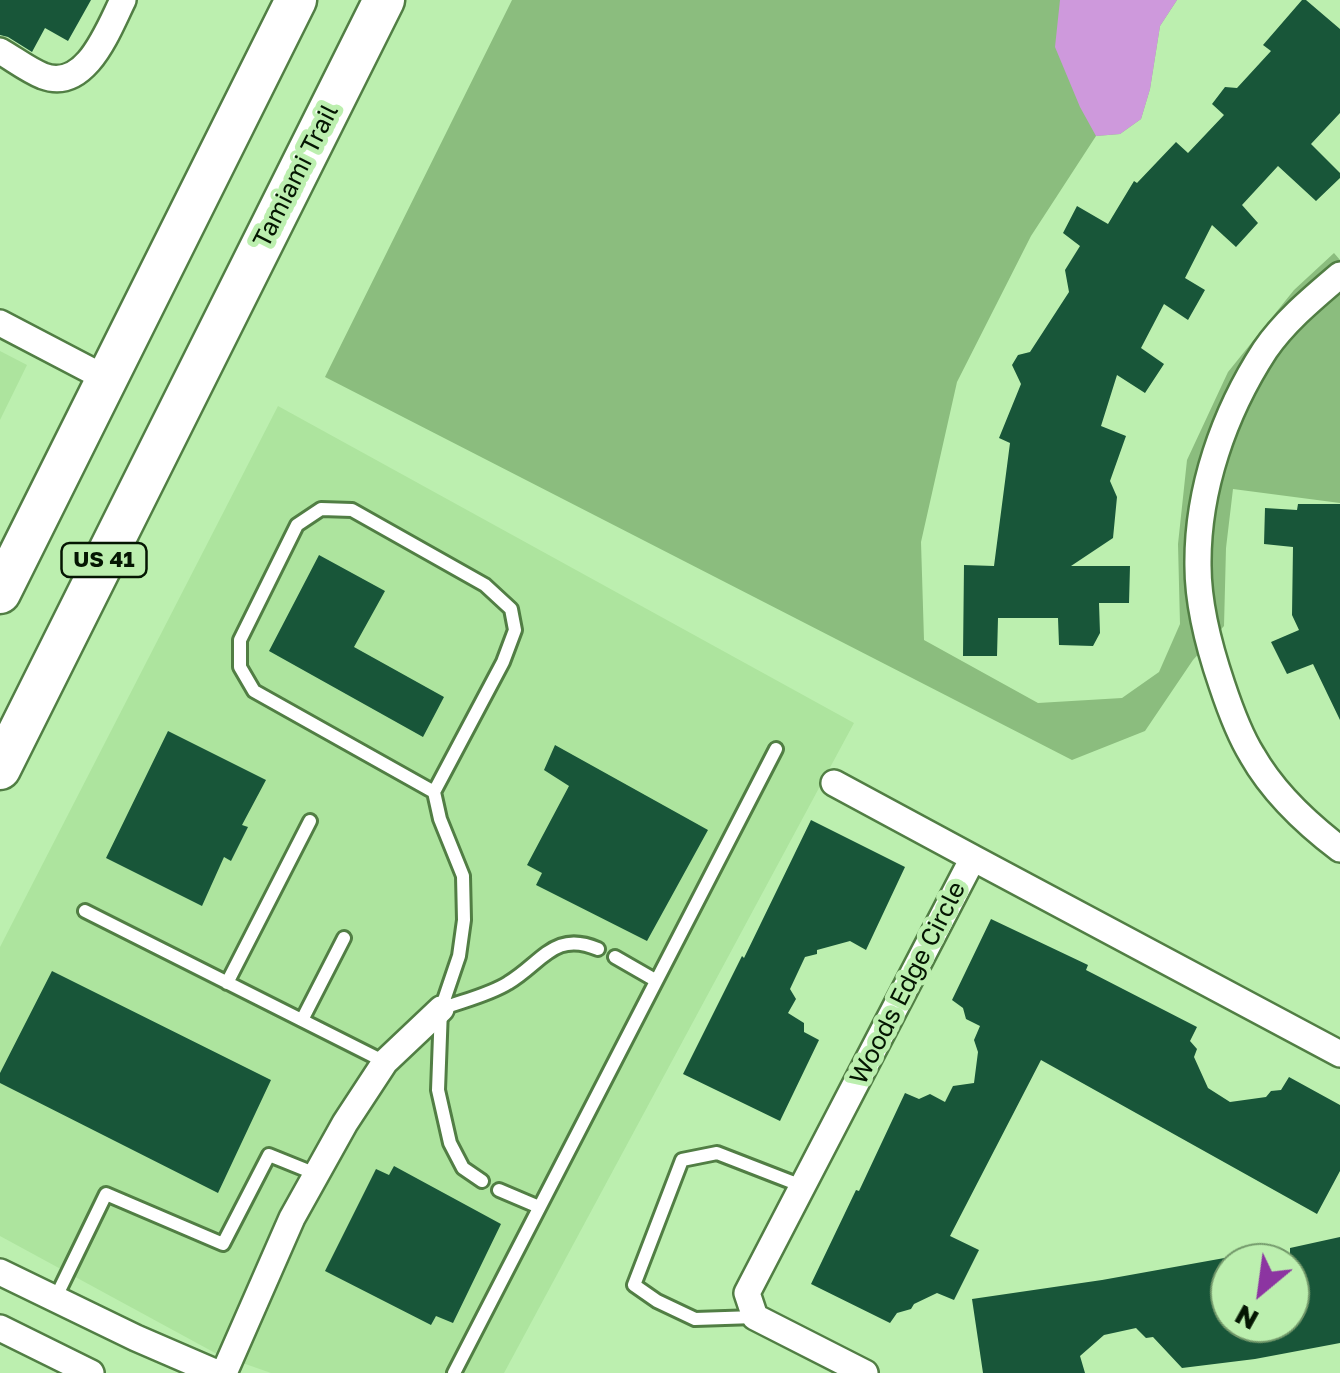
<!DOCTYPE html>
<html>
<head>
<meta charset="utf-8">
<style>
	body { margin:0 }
	#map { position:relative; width:1340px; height:1373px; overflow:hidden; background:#bcefaf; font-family:"Golos Text",sans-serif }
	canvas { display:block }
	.north { position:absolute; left:1210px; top:1243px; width:100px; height:100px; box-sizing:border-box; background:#bcefaf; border:2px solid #72986a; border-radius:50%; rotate:209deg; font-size:28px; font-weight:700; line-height:40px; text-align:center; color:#041602 }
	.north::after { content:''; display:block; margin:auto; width:35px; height:45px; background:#8c35a1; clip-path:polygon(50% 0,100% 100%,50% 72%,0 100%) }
</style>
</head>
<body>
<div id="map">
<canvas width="1340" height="1373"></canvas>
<div class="north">N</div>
</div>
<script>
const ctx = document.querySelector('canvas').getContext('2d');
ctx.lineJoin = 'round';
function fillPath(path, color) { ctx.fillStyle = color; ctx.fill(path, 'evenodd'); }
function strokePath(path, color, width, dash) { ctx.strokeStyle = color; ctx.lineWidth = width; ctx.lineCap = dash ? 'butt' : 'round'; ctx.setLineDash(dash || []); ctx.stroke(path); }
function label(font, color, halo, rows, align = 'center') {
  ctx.font = font + ' "Golos Text",sans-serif'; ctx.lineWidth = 10; ctx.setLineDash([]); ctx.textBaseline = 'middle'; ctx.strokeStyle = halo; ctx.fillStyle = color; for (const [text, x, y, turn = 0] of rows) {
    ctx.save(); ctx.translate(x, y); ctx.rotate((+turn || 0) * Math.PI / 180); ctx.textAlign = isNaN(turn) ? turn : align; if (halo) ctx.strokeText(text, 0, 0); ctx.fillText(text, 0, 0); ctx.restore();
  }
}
const built = new Path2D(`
	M0,351L27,365L0,420Z
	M278,406L854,723L504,1373H271L217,1354L0,1236V947Z`);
const green = new Path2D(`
	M512,0H1177L1160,26L1150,89L1141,119L1120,134L1096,136L1031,236L957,382L921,542L924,640L1038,703L1122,698L1159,672L1180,624L1178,544L1187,460L1228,372L1294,290L1334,253L1340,260V503L1233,489L1226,548L1224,626L1193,660L1145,731L1072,760L325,377Z`);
const water = new Path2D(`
	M1060,0H1177L1160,26L1150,89L1141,119L1120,134L1096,136L1080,107L1055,47Z`);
const building = new Path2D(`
	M0,0H91L68,41L45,28L32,52L8,37L0,35Z
	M1302,0H1306L1340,29V113L1311,144L1340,173V178L1316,201L1278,166L1242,205L1258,223L1236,247L1212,225L1185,278L1205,290L1188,320L1164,304L1141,348L1164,364L1145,393L1117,375L1101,426L1126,436L1110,481L1117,497L1113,538L1071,566H1130L1129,603H1099L1100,633L1093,646L1059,645L1058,618H998L997,656H963L964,565L994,566L1010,443L999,438L1021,384L1012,365L1018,355L1030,352L1069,292L1065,270L1080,246L1063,233L1077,206L1108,224L1134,181L1137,183L1176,142L1188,153L1224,115L1212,104L1225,87L1237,88L1271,51L1263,45Z
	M1298,504H1340V720L1313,664L1287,674L1271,642L1299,630L1292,615L1293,547L1264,544L1265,508L1297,510Z
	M319,555L385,591L354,647L444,697L423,737L269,651Z
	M168,731L266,780L242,825L248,827L231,861L224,857L202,906L106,858Z
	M555,745L708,830L647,941L536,885L542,873L527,865L569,786L544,770Z
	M811,820L905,867L866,950L850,941L817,950V954L805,957L790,989L796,999L788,1013L804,1023V1032L819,1040L780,1121L683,1074L742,956L744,958Z
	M991,919L1088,965L1086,970L1197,1027L1190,1041L1197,1049L1194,1057L1208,1088L1230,1102L1266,1097L1271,1091L1281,1090L1289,1077L1340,1105V1171L1317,1214L1041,1060L950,1236L979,1250L954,1300L937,1293L914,1304L911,1309L897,1313L890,1323L811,1284L856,1190L859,1191L905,1093L919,1099L930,1094L945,1102L953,1086L974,1083L978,1052L974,1040L980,1026L966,1019L963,1008L952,1000Z
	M52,971L271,1080L218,1193L0,1083V1073Z
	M394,1166L501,1224L453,1323L436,1316L431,1325L325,1271L376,1169L389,1175Z
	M1340,1237V1343L1255,1359L1182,1368L1153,1337L1146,1338L1136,1328L1104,1335L1080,1356L1085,1373H983L972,1299L1102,1280L1230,1257V1323H1290V1248Z`);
const lane = new Path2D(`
	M434,792L254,691L240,667V640L297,525L321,509L352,510L485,585L511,609L515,630L503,662L434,792L440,819L463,876L464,920L459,956L441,1009L438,1090L450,1143L463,1168L482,1181
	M85,911L385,1062
	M615,957L655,980
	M227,983L310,821
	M441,1009C462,1001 489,995 508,983C542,963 554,930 598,949
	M302,1020L344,938
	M499,1190L539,1207
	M55,1299L106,1194L223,1244L269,1155L316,1174
	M755,1317L695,1319L657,1301L634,1285L682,1160L717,1153L802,1186
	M454,1373L776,749`);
const street = new Path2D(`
	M0,51C14,59 28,70 43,76C86,92 108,30 123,0
	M1340,275C1313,298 1285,321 1265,350C1224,413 1197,490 1198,566C1198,606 1209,647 1222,685C1230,709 1239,734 1252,755C1273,792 1307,824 1340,849
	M0,323L107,379
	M834,783L973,858
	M0,1272L136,1338L217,1373
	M0,1328L91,1373
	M224,1373L292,1218L345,1123L385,1062L441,1009
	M865,1373L755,1317L747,1293L973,858L1340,1054`);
const primary = new Path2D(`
	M0,593L296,0
	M0,769L384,0`);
const shields = [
	[104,560,85]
];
const shieldNames = [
	["US 41",104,560]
];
const streetNames = [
	["Tamiami Trail",296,176,-63],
	["Woods Edge Circle",908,983,-63]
];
fillPath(built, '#ade49e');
fillPath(green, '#8bbd7e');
fillPath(water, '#ce99dc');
fillPath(building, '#185639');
strokePath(lane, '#517e44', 18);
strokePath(street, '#517e44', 30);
strokePath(primary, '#517e44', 45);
strokePath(lane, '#fff', 12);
strokePath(street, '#fff', 25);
strokePath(primary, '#fff', 40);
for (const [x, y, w] of shields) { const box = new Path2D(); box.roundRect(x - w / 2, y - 17, w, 34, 8); ctx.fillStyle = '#bcefaf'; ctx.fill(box); strokePath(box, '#041602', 2.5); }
label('bold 22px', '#041602', null, shieldNames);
label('25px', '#041602', '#bcefaf', streetNames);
</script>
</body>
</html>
